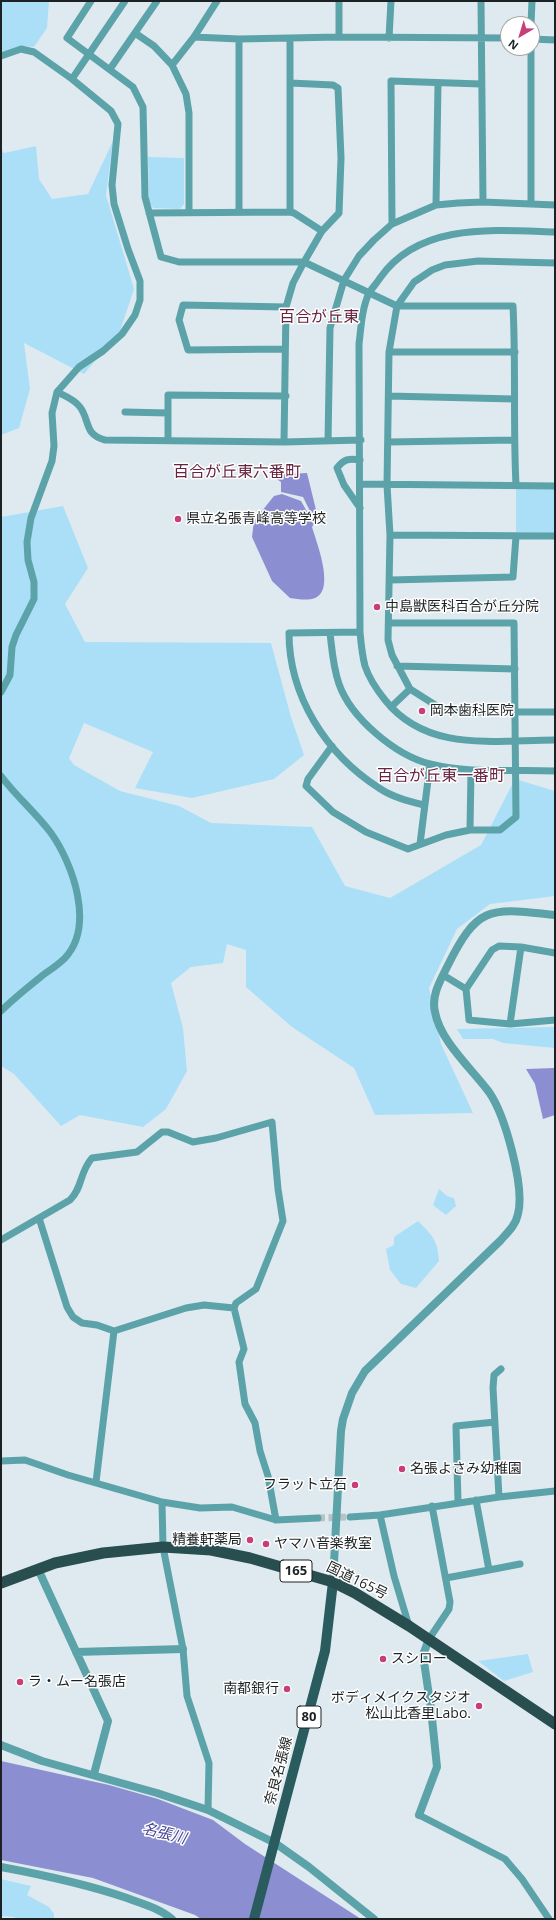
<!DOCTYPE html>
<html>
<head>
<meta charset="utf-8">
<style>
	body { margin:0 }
	#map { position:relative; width:556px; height:1920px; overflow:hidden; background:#deeaf0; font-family:"Open Sans",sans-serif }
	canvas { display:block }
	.frame { position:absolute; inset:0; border:2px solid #1c2123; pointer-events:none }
	.north { position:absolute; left:500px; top:16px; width:40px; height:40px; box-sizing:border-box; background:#fff; border:1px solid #a4a6a7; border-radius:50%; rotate:218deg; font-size:11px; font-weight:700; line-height:16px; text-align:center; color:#1c2123 }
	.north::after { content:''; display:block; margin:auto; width:14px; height:18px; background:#c83e76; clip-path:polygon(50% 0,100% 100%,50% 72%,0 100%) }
</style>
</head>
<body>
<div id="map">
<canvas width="556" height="1920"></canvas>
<div class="frame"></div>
<div class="north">N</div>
</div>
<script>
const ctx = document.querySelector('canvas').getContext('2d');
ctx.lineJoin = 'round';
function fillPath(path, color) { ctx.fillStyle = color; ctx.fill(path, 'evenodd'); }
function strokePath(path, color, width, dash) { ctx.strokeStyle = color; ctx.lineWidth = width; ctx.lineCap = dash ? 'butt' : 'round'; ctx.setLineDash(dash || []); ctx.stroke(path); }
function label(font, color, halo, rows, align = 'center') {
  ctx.font = font + ' "Open Sans","Noto Sans JP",sans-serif'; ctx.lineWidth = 3; ctx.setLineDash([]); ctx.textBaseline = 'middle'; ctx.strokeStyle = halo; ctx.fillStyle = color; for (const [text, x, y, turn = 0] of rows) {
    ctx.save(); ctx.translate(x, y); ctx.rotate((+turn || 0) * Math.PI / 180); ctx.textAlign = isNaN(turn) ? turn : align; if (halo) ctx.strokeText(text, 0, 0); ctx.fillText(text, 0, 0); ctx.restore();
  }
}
const green = new Path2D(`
	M1,1H49L47,28L34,47L20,46L1,57Z
	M113,141L106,195L134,289L120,331L84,374L24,343L30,389L19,428L1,435V149L4,153L36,146L39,179L52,199L88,194Z
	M148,157L184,158V204L180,209L153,208L149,202Z
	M516,488H555V533L516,532Z
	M63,506L88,568L65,604L85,642L271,643L291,717L304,755L274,779L192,798L135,788L153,752L84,723L69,758L74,765L120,791L179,806L211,823L312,827L345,886L390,898L481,845L515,779L555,791V896L490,904L457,929L429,988L441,1044L473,1113L375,1115L354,1068L292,1027L246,987V950L227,944L223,963L191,967L171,983L183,1028L187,1071L166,1109L143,1127L80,1115L61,1126L14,1074L1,1066V517Z
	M555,1027V1048L503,1043L493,1039H463L457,1029Z
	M439,1189L447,1196L454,1198L456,1206L446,1215L433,1205Z
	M418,1221C432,1235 438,1240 439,1261L416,1288L401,1284L390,1270L386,1249L394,1245V1237Z
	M528,1654L533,1672L504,1681L478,1661Z
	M1,1879L31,1886L27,1895L49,1907L54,1914V1919H17L14,1917L1,1916Z`);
const water = new Path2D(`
	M307,473L319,522L316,523L303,497L281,492V482L271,475Z
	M282,494L301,501L314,524L312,527C316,541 336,590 315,598C308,601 297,599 290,598L272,581L252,537L254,521L274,496Z
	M555,1068V1115L543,1119L535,1084L526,1069Z
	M1,1761L109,1785L158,1799L213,1820L245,1844L361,1919H201L195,1915L93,1878L1,1860Z`);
const minorTunnel = new Path2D(`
	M318,1518L350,1517`);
const minor = new Path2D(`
	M91,1L67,38L133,87L143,107L145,197L161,257L179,262H304L397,306H513C516,366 513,425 516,485
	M481,1L483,202
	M531,24L532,1
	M135,33L154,46L172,65L186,94L189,113V212
	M194,37L239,39L339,37L508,38
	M339,37V1
	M389,38L391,1
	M290,39V212
	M532,39L555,40
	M531,48V203
	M1,56L21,49L34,52L72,79L111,111L118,124L112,185L114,204L128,249L140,281V300L135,315L122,334L103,351L79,367L57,392L52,413L54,446L52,461L31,518L27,542L28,560L34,582V599L16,635L12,647L10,675L1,692
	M172,65L194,37L217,1
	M110,69L157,1
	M72,79L125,1
	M436,205L438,84
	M239,212V39
	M149,213L290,212L294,213L322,231
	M392,224L391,81L481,84
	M555,232C495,230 419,222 380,278C377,283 372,288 369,293C362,308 361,327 359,344L360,632C361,643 362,655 365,666C369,678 377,690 385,700C427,753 494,740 555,740
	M555,263L478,261L445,265L432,270L414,282L397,306L389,352L387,485L390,535L388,640L392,655L410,689L440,708L463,712H555
	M285,349L188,350L179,320L183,305L286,307
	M389,352H515
	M57,392C65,396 74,399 80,407C90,420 84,435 105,440L284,442L361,440
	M389,396L514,399
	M125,412L168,413
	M168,440V395L286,396
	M328,441L330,328L344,280L359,256L374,240L392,224L436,205L458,203L483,202L555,205
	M284,442L286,307L293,283L304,262L322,231L339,213L341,158L338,88L333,85L290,83
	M388,442L514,440
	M360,460C349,458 344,459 337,468L344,485L360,508
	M360,484L555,486
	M390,535L555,536
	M390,580L513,577L516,536
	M360,632L289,633C289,696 326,754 379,788C392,797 408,801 424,805
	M330,633C332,650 333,667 339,684C351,718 395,755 430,764C470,774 514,769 555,771
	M397,666L515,669
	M391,707L410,689
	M332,746L308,779L306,786L333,812L366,832L408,849L446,835L470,830H500L516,817L514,623H389
	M1,776C16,796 36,813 51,833C73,864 95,926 65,958C58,965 50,970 43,975C28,987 14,998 1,1011
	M470,830L471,770
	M420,844L430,764
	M555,953L521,947L499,946L492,950L466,989L469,1020L510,1024L555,1020
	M443,975L466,989
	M510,1024L521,947
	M39,1218L67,1307L73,1317L82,1323L97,1325L114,1331L186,1308L204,1305L234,1308
	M1,1240L70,1200C83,1187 79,1173 92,1158L137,1152L162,1132H168L193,1142L216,1138L272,1122L278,1189L283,1221L256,1289L236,1303L234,1308L244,1349L239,1362L245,1404L255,1423L260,1451L268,1476L276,1520
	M1,1461L25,1460L68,1475L162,1502L200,1508L232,1507L276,1520L318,1518
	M96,1482L114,1331
	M499,1497L493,1388L494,1375L501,1369
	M162,1502L163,1547L183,1649L187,1696L209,1763L208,1810
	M458,1502L456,1426L495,1422
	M380,1515L394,1576L409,1626
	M350,1517L380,1515L499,1497L555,1491
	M489,1570L520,1564
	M446,1578L489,1570L476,1500
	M429,1639L449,1609L450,1602L432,1506
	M419,1815L505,1859L522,1879L549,1919`);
const tertiary = new Path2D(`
	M38,1569L108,1721L94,1774
	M333,1582L341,1431L343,1419L352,1393L365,1371L500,1241C507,1233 516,1225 518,1214C525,1187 505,1115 489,1092C472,1069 440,1041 435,1012C431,996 440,981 447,967C478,904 490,908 555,915
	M76,1652L183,1649
	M1,1745L42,1761L157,1793L208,1810L275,1843L309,1867L374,1919
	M419,1815L437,1767L431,1709L423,1655L429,1639
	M1,1867C44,1875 86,1884 127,1898C143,1904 159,1908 172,1919`);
const primary = new Path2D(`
	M254,1919L325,1651L333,1582`);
const trunk = new Path2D(`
	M1,1583L55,1563L103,1553L163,1547L211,1550L250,1558L333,1582L355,1593L409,1626L555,1724`);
const markers = [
	[178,519,4,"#c83e76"],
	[377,607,4,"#c83e76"],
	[422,711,4,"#c83e76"],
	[402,1469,4,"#c83e76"],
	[355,1485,4,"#c83e76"],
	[250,1540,4,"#c83e76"],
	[266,1544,4,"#c83e76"],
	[383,1659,4,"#c83e76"],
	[20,1682,4,"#c83e76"],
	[287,1689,4,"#c83e76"],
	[479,1706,4,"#c83e76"]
];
const shields = [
	[296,1571,32],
	[309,1717,24]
];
const shieldNames = [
	["165",296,1571],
	["80",309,1717]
];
const poiNames = [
	["県立名張青峰高等学校",186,519],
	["中島獣医科百合が丘分院",385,607],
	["岡本歯科医院",430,711],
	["名張よさみ幼稚園",410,1469],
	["フラット立石",347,1485,"right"],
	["精養軒薬局",242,1540,"right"],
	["ヤマハ音楽教室",274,1544],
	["スシロー",391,1659],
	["ラ・ムー名張店",28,1682],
	["南都銀行",279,1689,"right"],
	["ボディメイクスタジオ",471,1698,"right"],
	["松山比香里Labo.",471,1714,"right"]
];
const streetNames = [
	["国道165号",357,1581,26],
	["奈良名張線",279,1771,-75]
];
const waterNames = [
	["名張川",164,1834,14]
];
const quarterNames = [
	["百合が丘東",319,317],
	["百合が丘東六番町",237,472],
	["百合が丘東一番町",441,776]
];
fillPath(green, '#abdff8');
fillPath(water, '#8b8fd2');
strokePath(minorTunnel, '#b7c2c7', 7, [7, 3.5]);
strokePath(minor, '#5ca3a9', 7);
strokePath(tertiary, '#5ca3a9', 8);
strokePath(primary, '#295b5f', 10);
strokePath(trunk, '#284e50', 11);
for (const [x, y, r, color] of markers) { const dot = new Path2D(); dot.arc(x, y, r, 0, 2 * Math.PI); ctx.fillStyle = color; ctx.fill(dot); strokePath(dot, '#fff', 1.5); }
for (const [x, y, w] of shields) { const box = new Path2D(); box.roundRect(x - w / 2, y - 11, w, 22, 3); ctx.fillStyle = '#fff'; ctx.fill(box); strokePath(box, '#1c2123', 1); }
label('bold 13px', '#1c2123', null, shieldNames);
label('14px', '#1c2123', '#fff', poiNames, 'left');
label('14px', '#1c2123', '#fff', streetNames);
label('italic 15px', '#484597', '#fff', waterNames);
label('16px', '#67243e', '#fff', quarterNames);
</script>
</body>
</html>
